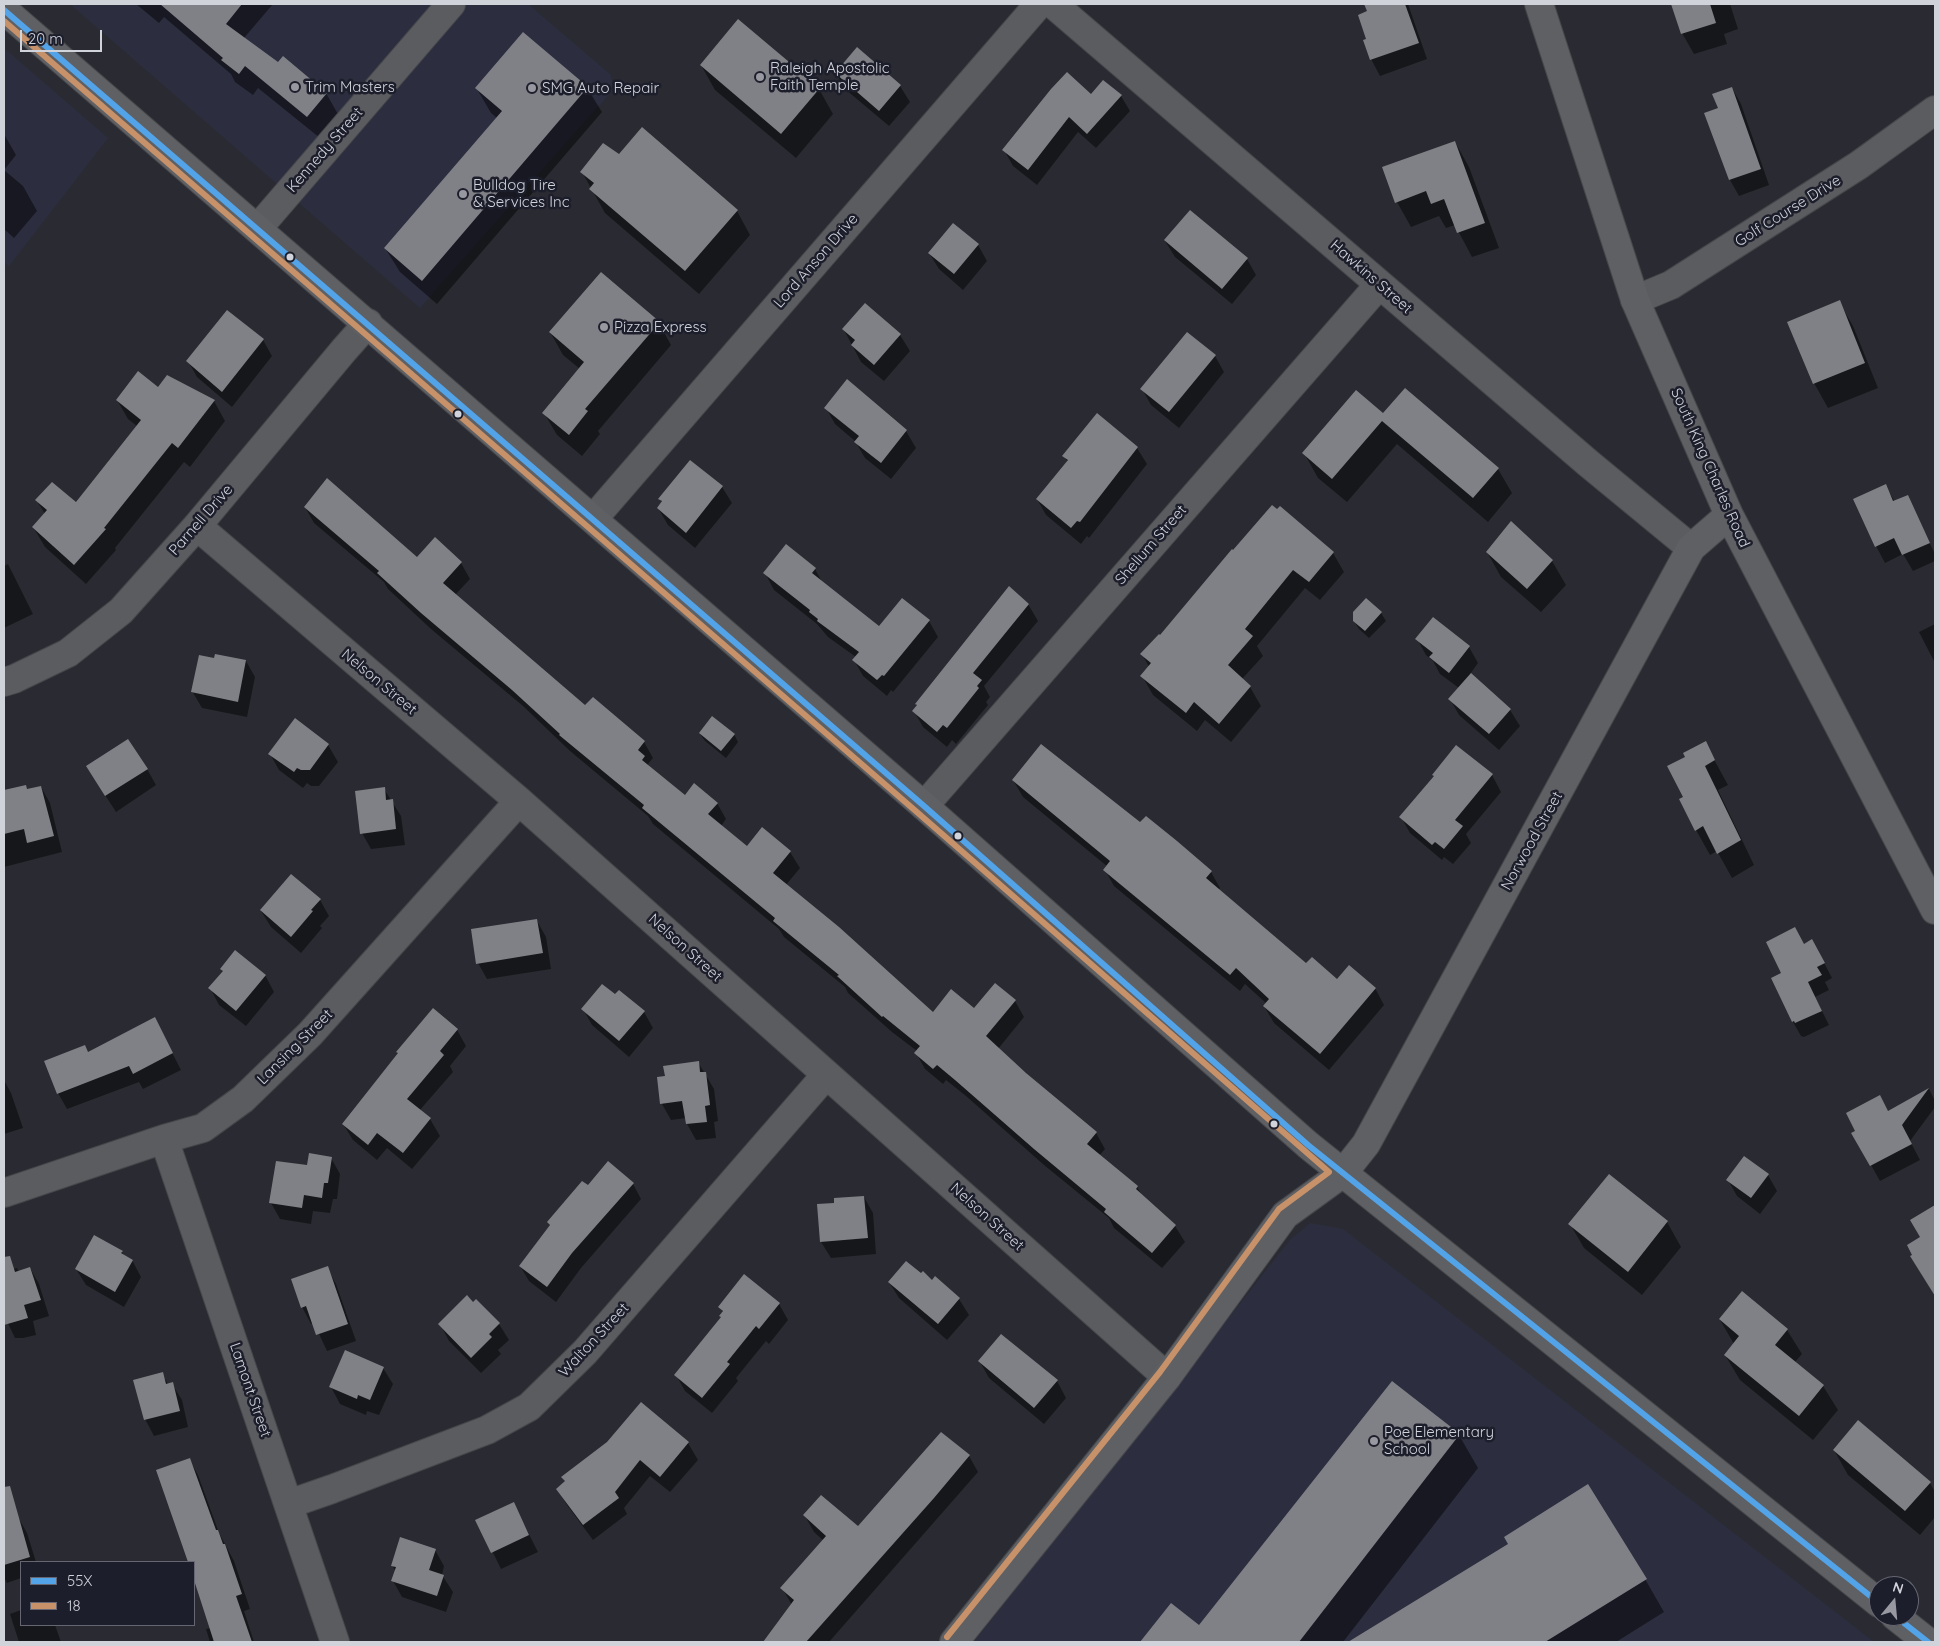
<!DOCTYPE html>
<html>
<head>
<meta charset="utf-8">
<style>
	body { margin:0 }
	#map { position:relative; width:1939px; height:1646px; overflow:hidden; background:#2a2b32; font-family:Quicksand,sans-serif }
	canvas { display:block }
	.frame { position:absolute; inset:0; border:5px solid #d1d3db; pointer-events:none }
	.legend { position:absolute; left:20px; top:1561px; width:175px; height:65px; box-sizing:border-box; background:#1d1e2b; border:1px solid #656671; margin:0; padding:6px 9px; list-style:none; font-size:15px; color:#d1d3db }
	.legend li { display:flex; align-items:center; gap:10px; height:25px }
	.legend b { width:25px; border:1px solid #656671 }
	.north { position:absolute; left:1869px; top:1576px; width:50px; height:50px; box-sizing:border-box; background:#1d1e2b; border:1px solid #656671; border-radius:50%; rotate:17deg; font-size:14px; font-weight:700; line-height:20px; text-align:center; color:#d1d3db }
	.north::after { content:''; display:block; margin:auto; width:18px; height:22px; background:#9798a0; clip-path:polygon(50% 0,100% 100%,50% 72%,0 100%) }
	.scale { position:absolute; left:20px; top:30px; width:82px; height:22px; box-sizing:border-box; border:2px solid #d1d3db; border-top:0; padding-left:6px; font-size:15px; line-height:18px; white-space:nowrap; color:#d1d3db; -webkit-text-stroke:4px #1d1e2b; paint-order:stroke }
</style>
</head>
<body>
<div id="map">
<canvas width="1939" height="1646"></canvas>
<div class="frame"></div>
<ul class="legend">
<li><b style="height:6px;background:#53a3e8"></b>55X</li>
<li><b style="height:6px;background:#c7916a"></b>18</li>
</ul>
<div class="north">N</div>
<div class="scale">20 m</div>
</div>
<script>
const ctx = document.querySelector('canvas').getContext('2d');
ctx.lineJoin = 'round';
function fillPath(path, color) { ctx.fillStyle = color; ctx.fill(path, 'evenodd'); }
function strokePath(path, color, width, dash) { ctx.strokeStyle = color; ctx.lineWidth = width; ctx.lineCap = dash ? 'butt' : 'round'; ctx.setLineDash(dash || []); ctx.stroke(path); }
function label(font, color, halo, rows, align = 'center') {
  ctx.font = font + ' Quicksand,sans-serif'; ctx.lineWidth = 5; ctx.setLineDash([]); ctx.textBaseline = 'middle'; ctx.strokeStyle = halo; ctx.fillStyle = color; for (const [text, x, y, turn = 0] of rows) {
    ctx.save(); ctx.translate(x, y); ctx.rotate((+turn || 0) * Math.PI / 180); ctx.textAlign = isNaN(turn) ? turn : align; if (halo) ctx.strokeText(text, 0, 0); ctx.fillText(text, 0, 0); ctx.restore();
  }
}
const built = new Path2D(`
	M70,4H528L611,75L613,90L420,308Z
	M4,48L108,138L9,266L4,261Z
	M1310,1223L1343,1229L1874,1642H974L1290,1240Z`);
const shadow = new Path2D(`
	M136,4H273L244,38L279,64L326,93L339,116L320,138L258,88L253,95L235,82L231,74L164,17L159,23Z
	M1365,4H1408L1427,59L1380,76L1371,59L1368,39V12Z
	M1672,4H1730L1738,29L1724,34L1727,44L1694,54L1682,33Z
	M523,34L587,88L602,112L437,304L400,272L385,248L497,118L491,113L477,89Z
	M857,48L900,86L910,102L889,126L845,89L836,73Z
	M701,65L819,89L833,114L796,158L715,90Z
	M1732,88L1741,104L1769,185L1739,196L1730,180L1705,113L1719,108Z
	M1092,95L1121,96L1130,111L1096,148L1078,132L1037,185L1013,166L1004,150Z
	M4,134L16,155L4,170Z
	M1455,142L1469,167L1499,248L1472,257L1455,225L1446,228L1439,216L1411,227L1397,202Z
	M619,156L737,211L750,235L699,294L605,213L582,172Z
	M4,170L23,186L37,211L14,238L4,229Z
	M1165,241L1247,259L1256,275L1232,304L1175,257Z
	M978,245L987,261L963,290L939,269L929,253Z
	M1839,302L1853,326L1878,388L1828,408L1814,383Z
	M865,305L900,335L910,351L884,381L861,362L844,330Z
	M659,323L671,345L598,431L600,434L582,456L557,435L544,413L580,369L563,355L550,332Z
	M263,340L272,356L232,407L197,377L188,361Z
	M1215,356L1224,372L1179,428L1151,405L1142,389Z
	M168,377L214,401L225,421L190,467L184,462L115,548L116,550L86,584L45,547L33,527L45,514L37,501L76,504L137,426L128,419L117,400L158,388Z
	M847,380L906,431L916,448L891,479L865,458L855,441L835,424L826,408Z
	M1384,415L1498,469L1512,493L1488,522L1397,444L1347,502L1318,478L1304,453Z
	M1137,448L1147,464L1089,538L1087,536L1081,544L1046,515L1037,499L1068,462L1064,456Z
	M691,461L722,487L732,503L695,548L668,525L658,508L662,503L660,499Z
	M1885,485L1895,502L1907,496L1935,554V561L1913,571L1903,554L1885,563L1876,546Z
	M305,507L417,558L461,563L470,579L455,595L586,707L644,742L653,758L648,764L650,768L685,797L717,803L726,819L721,826L747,847L763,829L790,852L800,868L786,885L933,1014L974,1010L995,985L1015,1001L1024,1017L998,1049L1096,1133L1105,1149L1099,1156L1137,1187L1143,1197L1175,1226L1185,1242L1162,1268L1114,1228L1109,1218L1044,1165L966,1096L946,1080L943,1084L925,1069L916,1053L917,1051L892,1032L848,993L845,987L784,937L779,929L653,824L648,816L570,751L523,706L431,629L388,589L384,582L314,523Z
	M1280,508L1333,553L1344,572L1320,600L1305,588L1257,646L1263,656L1242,679L1250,687L1261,706L1231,742L1205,720L1197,731L1153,695L1142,676L1149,667L1142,654L1160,637L1233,552Z
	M1487,552L1552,561L1566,585L1541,612L1501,577Z
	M8,564L33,614L4,628V566Z
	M815,569L823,584L879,628L929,621L938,637L893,692L891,690L887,696L863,676L854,660L856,657L828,637L817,624L774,590L765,573Z
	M1028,604L1038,621L984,686L990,697L986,702L988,705L956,744L952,740L947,747L923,727L914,711L917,706L916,704Z
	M1381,613L1386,621L1369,638L1359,629L1354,621Z
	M1935,624V663L1919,632Z
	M1417,639L1469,647L1478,663L1470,674L1510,710L1520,726L1499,750L1459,715L1450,699L1459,688L1440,674L1433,661L1426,655Z
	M215,659L246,661L255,677L247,717L202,708L192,691Z
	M295,720L328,745L338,762L319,786H311L307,783L303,788L279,770L270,754Z
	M700,734H734L738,742L726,758L705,741Z
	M1705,743L1728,785L1718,790L1754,865L1732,878L1717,851L1710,855L1696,830L1686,758Z
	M87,767L147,769L156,785L116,812Z
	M1492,775L1501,792L1466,834L1471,843L1453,864L1444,857L1442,860L1410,833L1401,817Z
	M1013,780L1140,824L1211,872L1220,888L1218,891L1307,965L1337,981L1375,988L1384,1005L1329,1070L1274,1023L1264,1006L1267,1004L1245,984L1240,991L1114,886L1105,870L1108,867L1023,797Z
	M25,786L28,791L41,787L50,803L62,852L4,867V791Z
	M384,789L401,816L405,845L371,849L362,833Z
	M320,900L329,916L320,926L322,928L301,953L271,927L261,911Z
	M537,921L546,937L551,969L487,979L478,963Z
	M1804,945L1820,955L1832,978L1825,982L1829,990L1815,997L1829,1025L1804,1037L1801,1036L1793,1022L1772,978L1783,973Z
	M265,975L274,992L246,1026L219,1005L210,988Z
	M615,996L644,1012L653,1028L629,1057L592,1025L583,1009Z
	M457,1030L466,1046L450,1066L453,1072L419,1111L430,1119L440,1136L412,1169L387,1148L377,1160L353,1140L343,1124Z
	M163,1035L181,1070L143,1089L139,1082L67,1109L58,1093L88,1053Z
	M698,1062L714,1089L718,1121L714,1122L716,1138L696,1140L687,1124L686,1118L671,1120L662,1104L666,1077Z
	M4,1080L11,1093L23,1128L4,1134Z
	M1929,1089L1935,1101V1107L1910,1141L1920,1160L1880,1181L1853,1133Z
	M331,1158L340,1174L337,1199H333L330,1213L313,1211L311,1224L280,1219L271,1203L308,1167Z
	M1609,1175L1667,1222L1681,1247L1642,1295L1584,1248L1570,1224Z
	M1768,1175L1777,1191L1760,1214L1737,1196L1728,1180Z
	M633,1184L641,1199L581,1268L556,1302L529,1281L520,1266L550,1226L548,1223L588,1187Z
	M864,1197L873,1213L876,1254L831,1258L821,1242L836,1204Z
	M1931,1209L1935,1216V1295L1921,1273Z
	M122,1252L125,1257L132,1260L141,1277L124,1307L86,1285L76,1269Z
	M17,1268L19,1272L30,1268L39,1284L49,1316L33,1321L36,1335L23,1338H15L4,1315V1272Z
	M327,1268L336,1284L356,1341L327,1351L314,1323L311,1324L302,1307Z
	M935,1278L959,1299L969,1315L947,1340L899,1298L889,1282H932Z
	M476,1301L499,1324L509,1340L498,1350L501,1354L481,1373L449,1341L440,1324Z
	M779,1304L788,1320L769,1344L766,1341L736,1378L738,1381L712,1413L685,1391L676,1375L722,1318L723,1313L720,1307Z
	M1720,1320L1787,1330L1802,1354L1795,1362L1823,1386L1838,1410L1813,1440L1740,1380L1725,1355L1734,1344Z
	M980,1362L1057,1381L1066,1398L1044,1424L989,1378Z
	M383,1368L393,1384L379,1415L367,1411L366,1415L340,1404L331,1387Z
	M162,1374L168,1384H172L182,1400L188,1427L154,1436L145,1419Z
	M1392,1383L1459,1435L1478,1468L1343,1642H1142L1171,1605L1199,1627Z
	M641,1404L688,1443L698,1460L670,1492L650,1476L624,1508L627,1514L593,1540L567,1505L557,1489L608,1443Z
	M1834,1450L1930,1483L1935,1492V1517L1920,1535L1848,1475Z
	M969,1456L978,1472L829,1642H764L792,1605L782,1588L824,1541L814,1532L805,1516L858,1528Z
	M189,1459L198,1475L219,1533L234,1561L250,1609L244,1611L254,1642H210L206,1629L211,1628L194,1576V1562H189L173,1512Z
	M513,1503L538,1552L501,1569L477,1520Z
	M18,1517L27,1533L36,1562H21V1578L7,1583L4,1577V1521Z
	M435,1550L444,1566L442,1575L453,1592L446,1612L402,1597L393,1581L396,1572L392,1565Z
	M1645,1579L1664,1612L1616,1642H1360L1358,1638Z
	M21,1610V1625H55L61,1642H19L10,1614Z`);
const building = new Path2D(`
	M160,4H242L226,24L278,62L283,56L327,93L307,117L245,66L239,74L221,60L223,58Z
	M1364,4H1405L1419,43L1370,60L1363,40L1366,39L1358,15L1367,11Z
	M1671,4H1710L1716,23L1681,34Z
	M738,19L820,88L781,134L700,65Z
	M523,32L588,87L422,281L384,248L502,111L475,88Z
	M857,47L901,85L879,111L835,73Z
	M1067,72L1091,94L1103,80L1122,95L1087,134L1069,117L1028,170L1002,150L1051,89Z
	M1732,87L1761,169L1729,180L1704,113L1718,108L1712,94Z
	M642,127L738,210L685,271L589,189L594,183L580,172L603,143L619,154Z
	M1455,141L1485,223L1457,233L1444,199L1431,204L1426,191L1395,203L1382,167Z
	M1190,210L1248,258L1222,289L1164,240Z
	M953,223L979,244L954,274L928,253Z
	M601,272L660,322L585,409L588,411L569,435L542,413L584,362L549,332Z
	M1840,300L1865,363L1813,384L1787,322Z
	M865,303L901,334L874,365L851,345L855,340L842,329Z
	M227,310L264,339L222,392L186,361Z
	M1187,332L1216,355L1169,412L1140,389Z
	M138,371L158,387L167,375L215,400L178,448L172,443L104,528L106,529L74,565L32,527L47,510L35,500L52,482L76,502L141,420L116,400Z
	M847,379L907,430L881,463L854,442L859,436L824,408Z
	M1405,388L1499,468L1473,498L1382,421L1332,479L1302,453L1356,390L1383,413Z
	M1097,413L1138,447L1080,522L1077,521L1071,528L1036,499L1068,460L1062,456Z
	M690,460L723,486L686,533L657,508L662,501L658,499Z
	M327,478L417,557L435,537L462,562L443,583L585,705L593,697L645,741L638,750L645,756L642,760L685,795L694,783L718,803L708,814L747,846L762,827L791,851L773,873L839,927L933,1012L951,989L974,1008L995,983L1016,1000L986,1036L1026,1073L1097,1132L1087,1144L1138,1186L1136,1189L1176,1225L1152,1253L1104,1212L1106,1209L1034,1149L955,1080L937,1065L933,1069L914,1053L920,1046L883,1016L882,1017L837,976L839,975L773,921L775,918L642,808L644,805L559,735L560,734L512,690L421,613L377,573L379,571L304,507Z
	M1886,484L1893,501L1908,495L1930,543L1902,555L1894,538L1875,547L1853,499Z
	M1272,505L1277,509L1280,506L1334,552L1309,582L1293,570L1245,629L1253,636L1228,665L1251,686L1219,724L1194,702L1186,713L1140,676L1151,663L1140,654L1159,634L1160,635L1232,549L1233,550Z
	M1511,521L1553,560L1527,589L1486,552Z
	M786,544L816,568L812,573L879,626L902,598L930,620L884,676L882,675L877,680L852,660L859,652L817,621L818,619L809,612L810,610L763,573Z
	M1009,586L1029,604L973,673L982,680L977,686L979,688L947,728L943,725L937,732L912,711L917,705L915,704Z
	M1366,598L1382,612L1365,631L1353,621V612Z
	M1433,617L1470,646L1449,673L1429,657L1433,653L1415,639Z
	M215,654L246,660L238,702L191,692L199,655L214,658Z
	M1471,673L1511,709L1489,734L1448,699Z
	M712,716L735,734L721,751L699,733Z
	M295,718L329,744L310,770H301L297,768L294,772L268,754Z
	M128,739L148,769L105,796L86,766Z
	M1706,741L1715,760L1705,766L1741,840L1717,854L1703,826L1695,831L1679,799L1683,797L1667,766L1685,757L1683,753Z
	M1041,744L1140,822L1146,816L1177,841L1212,871L1206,878L1306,963L1312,957L1337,979L1349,965L1376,988L1320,1054L1263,1006L1269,999L1236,968L1230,975L1103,870L1110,861L1012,780Z
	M1456,745L1493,774L1455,820L1463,826L1444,849L1435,842L1432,845L1399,817L1434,776L1432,775Z
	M26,785L27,789L41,786L54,836L27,843L24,829L4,834V790Z
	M385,787L386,800L393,799L396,829L360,834L355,791Z
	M291,874L321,899L311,910L313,911L291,937L260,910Z
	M537,919L543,953L476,964L471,929Z
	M1795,927L1804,944L1812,939L1825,963L1817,967L1822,975L1808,982L1822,1011L1795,1023L1794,1021L1792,1022L1771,978L1781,973L1766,942Z
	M235,950L266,975L236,1011L208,988L223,971L220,969Z
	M602,984L615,994L619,990L645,1011L619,1041L581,1009Z
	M433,1008L458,1029L440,1051L444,1055L407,1099L431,1118L403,1153L377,1133L368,1145L342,1124L398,1053L396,1052Z
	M155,1017L173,1053L133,1074L129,1066L57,1094L44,1061L85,1045L88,1052Z
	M699,1061L700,1072H706L710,1105L705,1106L707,1122L686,1124L682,1101L660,1104L657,1077L665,1076L663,1066Z
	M1929,1088L1902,1125L1912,1144L1870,1166L1851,1133L1855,1131L1846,1113L1880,1095L1888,1111Z
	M309,1153L332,1157L328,1183H324L322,1198L304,1195L302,1208L269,1203L276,1161L307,1165Z
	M1744,1156L1769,1174L1751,1198L1726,1180Z
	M608,1161L634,1183L572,1253L547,1287L519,1266L550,1225L547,1222L582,1181L588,1185Z
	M1609,1174L1668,1221L1628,1272L1568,1224Z
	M864,1196L868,1238L820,1242L817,1204L834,1203V1198Z
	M1935,1205V1296L1910,1256L1912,1255L1907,1245L1920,1237L1910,1220Z
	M94,1235L123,1251L121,1253L133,1260L115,1292L75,1269Z
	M10,1256L15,1272L30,1267L41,1300L24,1305L28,1318L4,1325V1257Z
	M906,1261L921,1273L923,1271L932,1280L935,1276L960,1298L938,1324L888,1282Z
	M328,1266L348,1324L316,1335L306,1306L301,1308L291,1279Z
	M744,1274L780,1303L759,1329L756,1326L727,1362L730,1364L702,1398L674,1375L721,1317L719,1316L723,1311L718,1307Z
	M1742,1291L1788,1329L1775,1345L1824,1385L1799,1416L1724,1355L1739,1336L1719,1319Z
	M467,1295L473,1302L476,1299L500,1323L489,1334L492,1337L471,1358L438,1324Z
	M1001,1334L1058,1380L1034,1408L978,1361Z
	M345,1350L384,1367L370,1400L358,1395L357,1399L329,1387Z
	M163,1372L166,1384L173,1382L180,1411L144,1420L133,1380Z
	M1392,1381L1460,1434L1299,1642H1140L1171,1603L1199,1625Z
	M641,1402L689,1442L660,1477L640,1460L615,1492L619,1498L583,1525L556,1489L565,1481L561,1477L607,1442Z
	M1858,1420L1931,1482L1905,1511L1833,1450Z
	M941,1432L970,1455L934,1498L806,1642H763L794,1600L780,1588L826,1536L803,1515L821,1495L858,1526Z
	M190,1458L216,1530H218L223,1544H225L242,1594L236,1596L252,1642H214L194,1580V1562H188L156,1470Z
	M1588,1484L1647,1579L1545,1642H1348L1508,1544L1504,1537Z
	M10,1486L30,1557L4,1565V1487Z
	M514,1502L529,1535L491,1553L475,1520Z
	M400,1537L436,1549L429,1570L444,1575L437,1596L391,1581L396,1567L391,1566Z`);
const street = new Path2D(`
	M1053,4L1588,463L1691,548
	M258,228L451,4
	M1635,300L1671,285L1859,165L1935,110
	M593,519L1039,4
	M197,526L519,801L1167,1377
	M4,682L14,679L68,653L121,611L197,526L344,350L368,323
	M924,806L1379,285
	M164,1139L335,1642
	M4,1193L164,1139L203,1128L243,1099L310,1034L519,801
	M289,1504L332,1489L487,1430L529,1407L585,1352L826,1075`);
const secondary = new Path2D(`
	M1539,4L1635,300L1729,515L1935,910
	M4,10L924,806L1308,1145L1879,1603
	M1895,1616L1928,1642
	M954,1642L1167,1377L1285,1215L1343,1173L1366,1144L1691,548L1729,515`);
const bus1 = new Path2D(`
	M4,10L924,806L1308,1145L1879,1603
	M1895,1616L1928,1642`);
const bus2 = new Path2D(`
	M4,21L918,813L1329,1172L1279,1209L1160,1372L947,1637`);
const markers = [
	[760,77,5,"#9798a0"],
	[295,87,5,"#9798a0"],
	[532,88,5,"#9798a0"],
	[463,194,5,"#9798a0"],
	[290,257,4.5,"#d1d3db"],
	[604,327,5,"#9798a0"],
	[458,414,4.5,"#d1d3db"],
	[958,836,4.5,"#d1d3db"],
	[1274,1124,4.5,"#d1d3db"],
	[1374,1441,5,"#9798a0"]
];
const poiNames = [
	["Raleigh Apostolic",770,68],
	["Faith Temple",770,85],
	["Trim Masters",305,87],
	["SMG Auto Repair",542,88],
	["Bulldog Tire",473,185],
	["& Services Inc",473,202],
	["Pizza Express",614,327],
	["Poe Elementary",1384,1432],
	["School",1384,1449]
];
const streetNames = [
	["Kennedy Street",325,150,-49],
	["Golf Course Drive",1788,211,-32],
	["Lord Anson Drive",816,261,-49],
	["Hawkins Street",1371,277,41],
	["South King Charles Road",1710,468,66],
	["Parnell Drive",201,520,-49],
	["Shellum Street",1151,545,-49],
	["Nelson Street",379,682,40],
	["Norwood Street",1532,841,-61],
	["Nelson Street",685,948,42],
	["Lansing Street",295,1047,-45],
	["Nelson Street",987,1217,42],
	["Walton Street",594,1340,-47],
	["Lamont Street",250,1390,71]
];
fillPath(built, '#2c2e3f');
fillPath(shadow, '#0007');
fillPath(building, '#808187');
strokePath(street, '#46474c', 30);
strokePath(secondary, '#46474c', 30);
strokePath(street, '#5b5c5f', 28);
strokePath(secondary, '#5f6063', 28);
strokePath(bus1, '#53a3e8', 6);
strokePath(bus2, '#c7916a', 6);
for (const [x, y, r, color] of markers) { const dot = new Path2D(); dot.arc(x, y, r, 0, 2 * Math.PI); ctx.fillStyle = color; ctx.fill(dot); strokePath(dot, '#1d1e2b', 2); }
label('15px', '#d1d3db', '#1d1e2b', poiNames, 'left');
label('15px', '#d1d3db', '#1d1e2b', streetNames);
</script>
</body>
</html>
